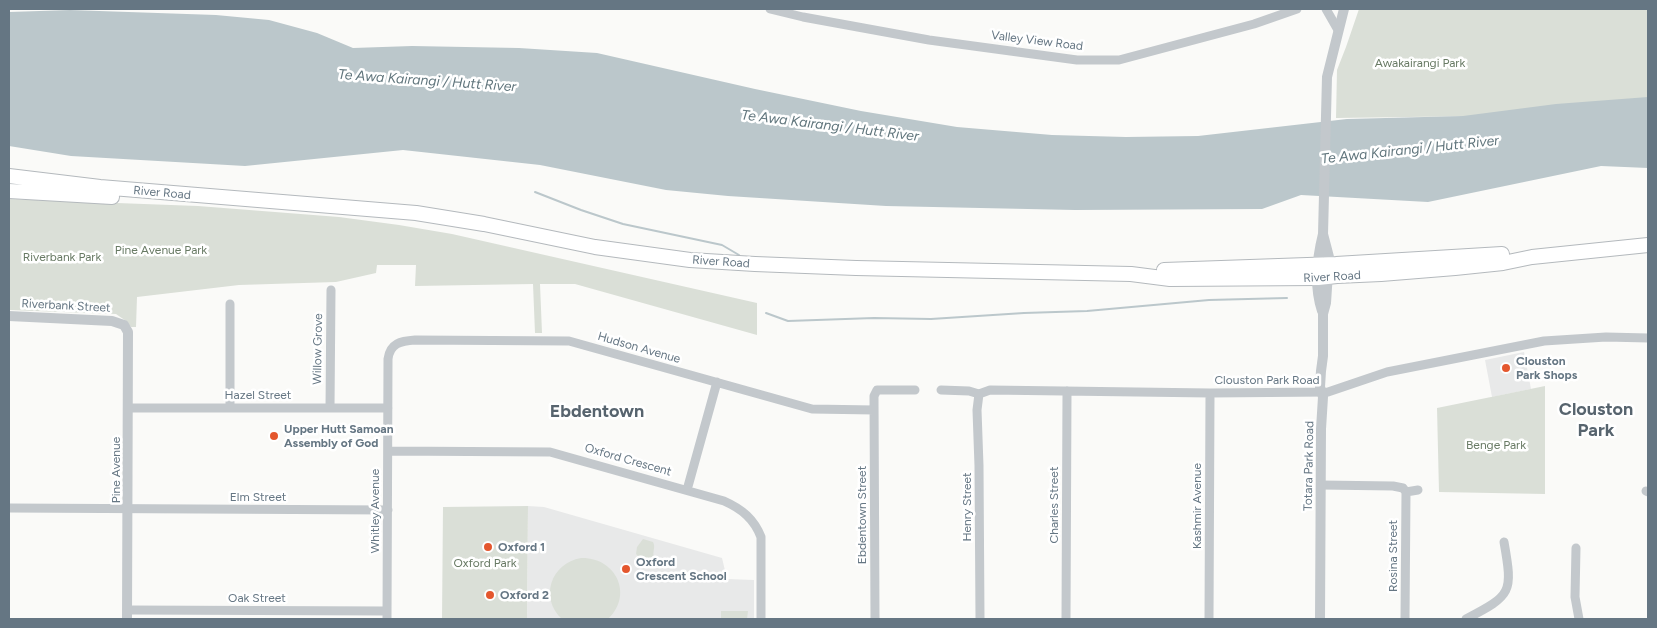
<!DOCTYPE html>
<html>
<head>
<meta charset="utf-8">
<style>
	body { margin:0 }
	#map { position:relative; width:1657px; height:628px; overflow:hidden; background:#fafaf8; font-family:Figtree,sans-serif }
	canvas { display:block }
	.frame { position:absolute; inset:0; border:10px solid #657683; pointer-events:none }
</style>
</head>
<body>
<div id="map">
<canvas width="1657" height="628"></canvas>
<div class="frame"></div>
</div>
<script>
const ctx = document.querySelector('canvas').getContext('2d');
ctx.lineJoin = 'round';
function fillPath(path, color) { ctx.fillStyle = color; ctx.fill(path, 'evenodd'); }
function strokePath(path, color, width, dash) { ctx.strokeStyle = color; ctx.lineWidth = width; ctx.lineCap = dash ? 'butt' : 'round'; ctx.setLineDash(dash || []); ctx.stroke(path); }
function label(font, color, halo, rows, align = 'center') {
  ctx.font = font + ' Figtree,sans-serif'; ctx.lineWidth = 5; ctx.setLineDash([]); ctx.textBaseline = 'middle'; ctx.strokeStyle = halo; ctx.fillStyle = color; for (const [text, x, y, turn = 0] of rows) {
    ctx.save(); ctx.translate(x, y); ctx.rotate((+turn || 0) * Math.PI / 180); ctx.textAlign = isNaN(turn) ? turn : align; if (halo) ctx.strokeText(text, 0, 0); ctx.fillText(text, 0, 0); ctx.restore();
  }
}
const built = new Path2D(`
	M1524,352L1531,389L1492,397L1485,360Z
	M528,506L544,507L722,558L727,579L754,580V619H527Z`);
const green = new Path2D(`
	M1359,9H1648V101L1480,116L1336,118L1337,70L1346,47Z
	M9,199L198,206L339,217L399,225L452,234L757,303V335L575,284H540L542,333H535L533,284L415,286L416,265H377L376,273L336,282L239,285L137,297L136,327H131L126,321L116,314L9,310Z
	M1545,386V494L1439,492L1437,408Z
	M528,506L527,619H442L443,507Z
	M643,539L653,542C656,547 652,552 654,557L650,564L647,565L636,554L637,547Z
	M581,558C616,557 634,595 608,619H562C539,598 551,563 581,558Z
	M721,611H748L747,619H721Z`);
const water = new Path2D(`
	M70,10L216,15L269,20L317,33L353,48L412,46L519,48L597,53L755,89L861,111L957,127L1052,135L1126,137L1198,136L1347,119L1463,116L1556,104L1648,97V168L1601,166L1428,202L1301,195L1262,209L1075,210L886,206L728,196L666,190L540,165L403,150L245,166L71,156L9,146V12Z`);
const stream = new Path2D(`
	M535,192L581,210L623,224L722,245L739,255
	M766,313L788,321L874,318L931,319L1024,313L1087,311L1209,300L1287,298`);
const minor = new Path2D(`
	M770,9L803,17L929,40L1077,60H1119L1254,24L1297,9
	M1326,9L1338,30
	M941,390L969,391L979,394L990,390L1210,393L1328,392L1387,372L1544,341L1606,337L1648,338
	M979,394L977,410L979,466L980,619
	M230,407V304
	M128,408H388
	M330,408L331,290
	M388,451L550,452L724,501C742,509 754,519 761,537V619
	M1321,485L1393,486L1403,488L1406,492L1418,490
	M687,490L717,382
	M1646,491L1648,492
	M9,508L388,510
	M1576,548L1575,597L1579,619
	M128,610L387,611
	M387,619L388,359C390,343 401,341 415,340L569,341L812,409L874,410
	M875,619L874,396L877,390H915
	M1066,619L1067,391
	M1209,619L1210,393
	M1405,619L1406,492
	M1466,619C1512,595 1513,593 1504,542`);
const tertiary = new Path2D(`
	M1322,311C1314,287 1317,258 1323,234L1327,77L1344,9
	M9,316L112,321L124,325L128,332L127,619
	M1320,619L1321,429L1323,397L1320,387L1321,371L1323,356V314L1326,303L1329,257L1323,234`);
const trunk = new Path2D(`
	M9,176L100,187L416,213L484,224L595,247L690,260L755,264L856,268L1131,274L1170,279L1318,278L1337,276L1381,274L1455,268L1503,263L1532,257L1648,245
	M9,191L112,197
	M1164,270L1336,264L1502,254`);
const markers = [
	[1506,368,5,"#e4572e"],
	[274,436,5,"#e4572e"],
	[488,547,5,"#e4572e"],
	[626,569,5,"#e4572e"],
	[490,595,5,"#e4572e"]
];
const streetNames = [
	["Valley View Road",1037,41,7],
	["River Road",162,193,5],
	["River Road",721,262,4],
	["River Road",1332,277,-3],
	["Riverbank Street",66,306,3],
	["Hudson Avenue",639,348,16],
	["Willow Grove",318,349,-89],
	["Clouston Park Road",1267,380],
	["Hazel Street",258,395],
	["Oxford Crescent",628,460,16],
	["Totara Park Road",1309,466,-89],
	["Pine Avenue",116,470,-90],
	["Elm Street",258,497],
	["Charles Street",1054,505,-90],
	["Kashmir Avenue",1197,506,-90],
	["Henry Street",967,507,-90],
	["Whitley Avenue",375,511,-90],
	["Ebdentown Street",862,515,-90],
	["Rosina Street",1393,556,-90],
	["Oak Street",257,598]
];
const parkNames = [
	["Awakairangi Park",1420,63],
	["Pine Avenue Park",161,250],
	["Riverbank Park",62,257],
	["Benge Park",1496,445],
	["Oxford Park",485,563]
];
const poiNames = [
	["Clouston",1516,361],
	["Park Shops",1516,375],
	["Upper Hutt Samoan",284,429],
	["Assembly of God",284,443],
	["Oxford 1",498,547],
	["Oxford",636,562],
	["Crescent School",636,576],
	["Oxford 2",500,595]
];
const waterNames = [
	["Te Awa Kairangi / Hutt River",427,81,4],
	["Te Awa Kairangi / Hutt River",830,126,7],
	["Te Awa Kairangi / Hutt River",1410,150,-6]
];
const districtNames = [
	["Clouston",1596,410],
	["Park",1596,431],
	["Ebdentown",597,412]
];
fillPath(built, '#e8e9e9');
fillPath(green, '#dadfd7');
fillPath(water, '#bbc7cb');
strokePath(stream, '#bbc7cb', 2);
strokePath(trunk, '#b4b9bd', 16);
strokePath(minor, '#c3c8cc', 9);
strokePath(tertiary, '#c3c8cc', 10);
strokePath(trunk, '#fff', 14);
for (const [x, y, r, color] of markers) { const dot = new Path2D(); dot.arc(x, y, r, 0, 2 * Math.PI); ctx.fillStyle = color; ctx.fill(dot); strokePath(dot, '#fff', 2); }
label('12px', '#657683', '#fff', streetNames);
label('12px', '#687a64', '#fff', parkNames);
label('bold 12px', '#657683', '#fff', poiNames, 'left');
label('italic 14px', '#60757c', '#fff', waterNames);
label('bold 18px', '#57646e', '#fff', districtNames);
</script>
</body>
</html>
